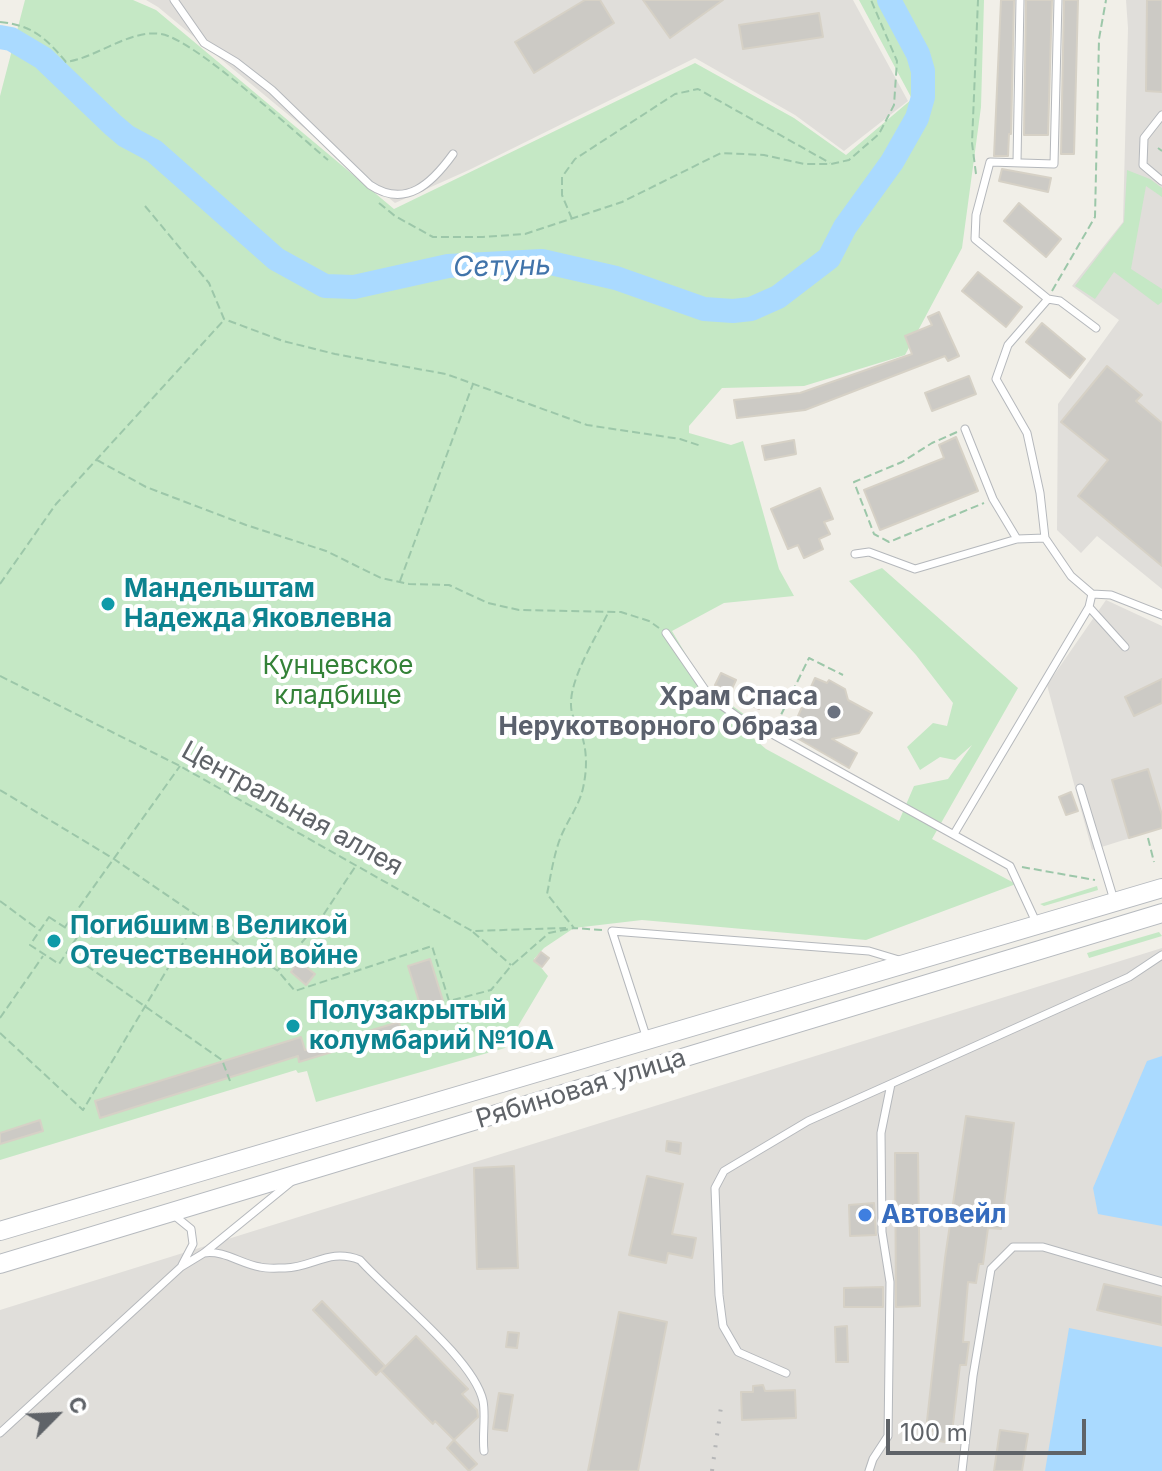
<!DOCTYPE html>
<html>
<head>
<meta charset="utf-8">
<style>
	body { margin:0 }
	#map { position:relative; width:1162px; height:1471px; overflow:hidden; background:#f1efe8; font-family:Inter,sans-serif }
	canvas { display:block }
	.north { position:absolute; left:16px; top:1375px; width:80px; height:80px; -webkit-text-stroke:6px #fff; paint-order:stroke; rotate:66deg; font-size:22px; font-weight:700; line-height:32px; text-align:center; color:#5f6368 }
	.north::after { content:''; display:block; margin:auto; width:28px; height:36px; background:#5f6368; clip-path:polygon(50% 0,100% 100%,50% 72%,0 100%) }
	.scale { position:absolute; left:886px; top:1419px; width:200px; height:36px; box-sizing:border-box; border:4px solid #5f6368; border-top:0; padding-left:10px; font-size:24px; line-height:28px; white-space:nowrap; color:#5f6368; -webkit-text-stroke:6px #fff; paint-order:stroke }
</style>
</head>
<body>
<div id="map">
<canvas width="1162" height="1471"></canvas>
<div class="north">С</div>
<div class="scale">100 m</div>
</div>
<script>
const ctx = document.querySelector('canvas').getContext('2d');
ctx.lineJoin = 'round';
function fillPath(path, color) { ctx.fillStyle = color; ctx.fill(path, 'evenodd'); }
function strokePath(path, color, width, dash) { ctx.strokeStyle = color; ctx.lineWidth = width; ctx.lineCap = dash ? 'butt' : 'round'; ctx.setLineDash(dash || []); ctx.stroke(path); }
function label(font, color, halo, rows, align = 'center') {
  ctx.font = font + ' Inter,sans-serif'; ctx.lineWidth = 8; ctx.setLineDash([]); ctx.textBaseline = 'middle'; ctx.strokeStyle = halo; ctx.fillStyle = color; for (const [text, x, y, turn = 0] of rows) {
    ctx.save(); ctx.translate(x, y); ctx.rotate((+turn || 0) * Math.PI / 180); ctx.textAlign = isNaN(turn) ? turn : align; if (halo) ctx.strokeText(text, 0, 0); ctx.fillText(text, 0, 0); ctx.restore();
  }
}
const industrial = new Path2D(`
	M146,0H853L908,101L844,151L795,115L695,58L469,170L395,203L158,7Z
	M1126,0H1162V589L1097,536L1081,553L1057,530L1058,404L1119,320L1072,286L1123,222L1128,28Z
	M1106,600L1162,626V828L1092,850L1047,685Z
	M1162,948V1471H0V1310Z`);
const green = new Path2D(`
	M25,0H133L156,10L394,209L695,63L794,118L846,155L912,99L859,0H984L981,107L962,248L905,355L804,386L722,388L689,426V433L731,445L743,441L779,569L794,596L724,603L672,631L704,685L745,715L739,726L766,749L899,821L914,786L948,779L972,745L955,760L940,757L920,770L907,747L933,723L947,726L953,703L916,655L849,581L882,568L1018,688L932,839L1016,884L866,940L642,920L574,928L544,948L534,959L548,976L505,1048L316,1102L307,1071L298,1073L296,1070L0,1160V96Z
	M1127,170L1150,179L1162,188V197L1146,186L1131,269L1162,289V302L1158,305L1114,272L1095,299L1075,286L1124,222Z
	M1097,886L1098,890L1044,906L1040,904Z
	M1159,932L1162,936L1089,958L1087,953Z`);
const water = new Path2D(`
	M1162,1056V1226L1098,1214L1093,1188L1147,1061Z
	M1069,1328L1162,1347V1471H1045Z`);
const river = new Path2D(`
	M0,37L11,39L43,58L113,125L126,136L154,151L276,259L325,286L354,287L448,266L542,261L616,278L704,309L733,311L751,309L778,297L829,258L845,227L892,162L917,118L923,97V71L918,54L889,0`);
const building = new Path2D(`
	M585,0H600L614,23L534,73L515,42Z
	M643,0H723L670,38Z
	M1001,0H1014L1011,134H1009L1008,156H994Z
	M1026,0H1052L1048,135H1024Z
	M1064,0H1078L1074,154H1061Z
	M1147,0H1162V92L1146,91Z
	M819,13L823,37L743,49L739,25Z
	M1002,169L1051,178L1048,192L999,181Z
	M1019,203L1061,239L1046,257L1004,221Z
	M978,272L1022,307L1006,327L962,291Z
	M939,312L959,356L948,361L945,356L805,410L737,418L734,400L800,393L912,354L905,336L932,325L928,317Z
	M1042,323L1085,359L1070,378L1026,342Z
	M1107,366L1142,395L1136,401L1162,423V566L1078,496L1108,460L1061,422Z
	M969,376L976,394L932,411L925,393Z
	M956,437L978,491L880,530L864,490L944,458L939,445Z
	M794,440L796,454L765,460L762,446Z
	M820,488L833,519L824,522L830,534L819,539L823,549L804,558L798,545L788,549L771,509Z
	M721,673L736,680L730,693L715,685Z
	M815,678L827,683L829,680L845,689L848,700L872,713L859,733L832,739L857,753L849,768L790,734Z
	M1162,679V703L1134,716L1125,697Z
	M751,693L764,699L759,709L746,703Z
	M1148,769L1162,815V828L1129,838L1112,780Z
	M1071,792L1078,811L1066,815L1059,797Z
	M541,952L549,958L542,967L534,961Z
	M430,959L443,1001L421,1008L408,966Z
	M297,960L315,974L306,985L291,972Z
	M399,1022L401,1031L299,1062L298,1056L100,1118L95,1101L301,1037L305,1050Z
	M966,1116L1014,1123L1001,1229L988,1228L983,1264H979L976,1283L968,1282L963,1342H969L966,1365H960L952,1433L947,1432L945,1442L933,1440L934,1431L926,1430L945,1258Z
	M40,1120L43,1131L0,1144V1133Z
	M667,1141L681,1143L680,1154L666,1151Z
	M895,1153H918L920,1306L896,1307Z
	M514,1166L518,1268L477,1269L474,1168Z
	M647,1176L683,1184L672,1234L696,1238L692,1258L668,1253L666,1263L629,1255Z
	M874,1203L876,1235L850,1236L849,1205Z
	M1104,1284L1162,1297V1325L1097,1310Z
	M883,1287V1307H844V1288Z
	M322,1301L385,1366L376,1375L313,1310Z
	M619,1312L667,1322L638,1471H588Z
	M847,1326L848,1362H836L835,1327Z
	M508,1332L519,1333L517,1348L506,1347Z
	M416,1336L468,1389L462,1394L477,1410L478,1417L454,1440L435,1421L433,1424L381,1371Z
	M763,1385L765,1391L795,1390L796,1418L742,1420L741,1392H753V1386Z
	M499,1393L513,1395L507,1431L493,1429Z
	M1000,1430L1028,1434L1022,1471H994Z
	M454,1440L477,1464L469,1471L447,1448Z`);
const path = new Path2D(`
	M0,22C32,25 46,38 66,62C96,58 130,29 161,34C194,39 297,134 328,160
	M1158,148L1162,151
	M976,174L972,143L978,0
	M379,203L395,216L433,237H483L525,234L622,202L721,153L764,155L804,164H831L849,160L879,134L894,105L897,61L871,0
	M145,206L209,283L224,319L283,341L335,354L446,374L587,425L680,439L701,446
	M572,219L562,195V177L575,159L675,94L698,89L830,163
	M1052,291L1095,217L1099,39L1106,0
	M957,432L932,443L902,462L854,482L874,534L889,542L984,503
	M97,460L146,487L246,525L326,551L381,578L409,584L449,585L488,603L519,610L621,612L649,621L659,628
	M400,581L473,384
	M0,584L56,504L224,320
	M0,676L180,766L472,931L566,928
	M776,725L809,658L843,675
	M0,790L114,859L278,971L295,991L432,946L449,1001L491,990L511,966L549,933L574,928
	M1148,838L1154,862
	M1022,867L1095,880
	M0,901L39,930
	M49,917L78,936L59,964L30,945Z
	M65,927L180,766
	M602,930L574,928L547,894C551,875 554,852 562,834C570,816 581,803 584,783C587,768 587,748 581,734C577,724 571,716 571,705C570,678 596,637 608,613
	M473,932L511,965
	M67,952L222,1060L230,1081
	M278,970L316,926L355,867
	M0,1018L43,956
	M0,1033L83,1110L198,918`);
const lane = new Path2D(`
	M174,0L204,43L236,62L272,90L370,185C406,209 432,183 453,154
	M1058,0L1054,164L990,162L976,215L975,239L1048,299L1008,345L996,379L1027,433L1040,493L1045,538L1071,576L1092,594L1111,595L1162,615
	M1162,115L1144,138L1143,165L1162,181
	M1017,162L1020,0
	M1048,299L1060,301L1096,328
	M965,429L993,499L1017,539
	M855,554L869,552L915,569L1017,539L1045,538
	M1089,607L1125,647
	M666,633L710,697L742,720L772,734L1010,866L1036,922
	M1080,788L1114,900
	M954,834L1089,607L1092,594
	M647,1039L612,931L869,951L899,960
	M175,1216L191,1229L193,1244L182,1265
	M204,1253C224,1250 241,1264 260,1267C268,1269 277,1268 285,1268C314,1267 329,1248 360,1260C391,1295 474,1359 483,1401C486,1416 482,1435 484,1451
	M786,1373L738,1352L723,1326L719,1295L715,1188L724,1171L808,1121L1129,977L1162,955
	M0,1433L181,1267L204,1253L291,1182
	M869,1471L873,1459L888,1436L890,1282L882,1232L881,1133L891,1084
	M962,1471L973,1376L991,1269L1013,1247H1043L1162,1282`);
const secondary = new Path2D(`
	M0,1231L1162,888
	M0,1264L1162,913`);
const rail = new Path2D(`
	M712,1471L722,1400`);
const markers = [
	[108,604,8,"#0f9aa8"],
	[834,712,8,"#6b7280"],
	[54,941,8,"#0f9aa8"],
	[293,1026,8,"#0f9aa8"],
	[865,1215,8,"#3f7fe0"]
];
const cultureNames = [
	["Мандельштам",124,589],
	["Надежда Яковлевна",124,619],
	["Погибшим в Великой",70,926],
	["Отечественной войне",70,956],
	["Полузакрытый",309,1011],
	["колумбарий №10А",309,1041]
];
const parkNames = [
	["Кунцевское",338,666],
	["кладбище",338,696]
];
const worshipNames = [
	["Храм Спаса",818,697],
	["Нерукотворного Образа",818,727]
];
const streetNames = [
	["Центральная аллея",292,809,29],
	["Рябиновая улица",581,1089,-17]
];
const shopNames = [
	["Автовейл",881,1215]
];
const waterNames = [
	["Сетунь",502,267,-1]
];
fillPath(industrial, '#e0deda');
fillPath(green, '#c5e8c5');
fillPath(water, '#aadaff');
strokePath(river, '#aadaff', 24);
fillPath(building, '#cccac5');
strokePath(building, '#d6d1c6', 2);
strokePath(lane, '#b5b8bc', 9);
strokePath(secondary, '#b6babf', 20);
strokePath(path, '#9cc7a9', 2, [8, 4]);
strokePath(lane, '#fff', 7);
strokePath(secondary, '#fff', 18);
strokePath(rail, '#b6b7b8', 4, [2, 10]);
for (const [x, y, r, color] of markers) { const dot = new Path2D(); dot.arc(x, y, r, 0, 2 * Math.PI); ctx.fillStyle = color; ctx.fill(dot); strokePath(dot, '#fff', 3); }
label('bold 26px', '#0d838f', '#fff', cultureNames, 'left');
label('26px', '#348238', '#fff', parkNames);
label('bold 26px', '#5b616d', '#fff', worshipNames, 'right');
label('26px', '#5f6368', '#fff', streetNames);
label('bold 26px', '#366cbe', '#fff', shopNames, 'left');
label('italic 28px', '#4174aa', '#fff', waterNames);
</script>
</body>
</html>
